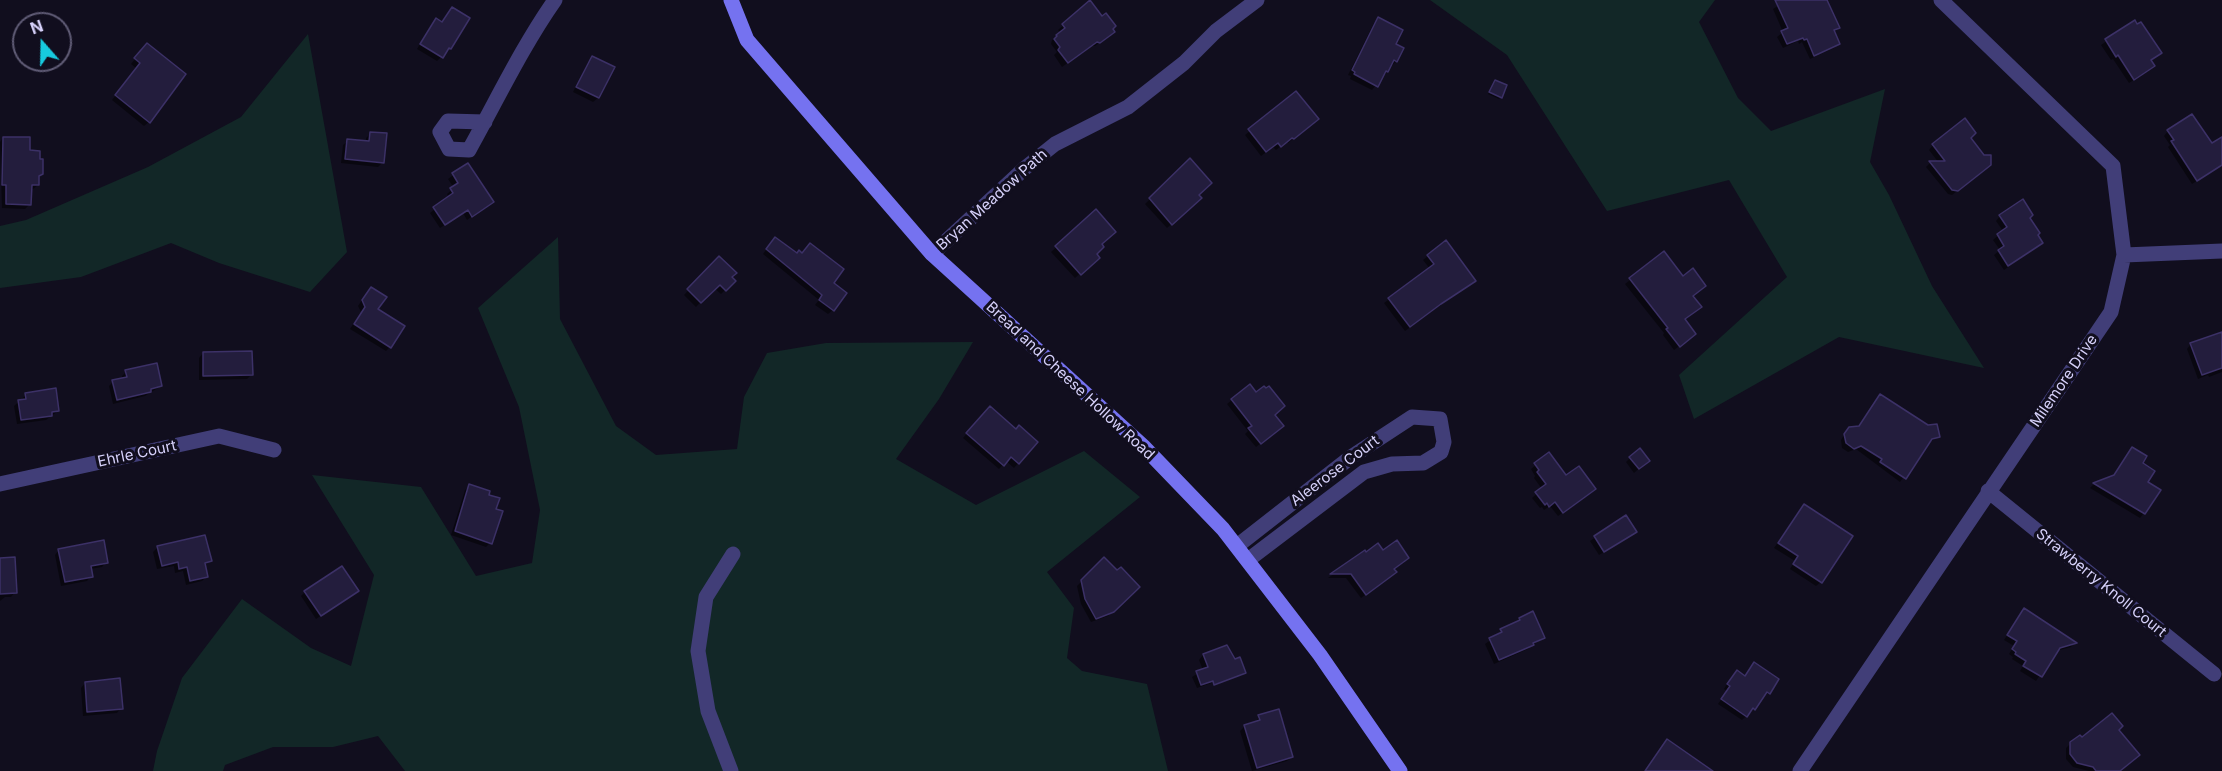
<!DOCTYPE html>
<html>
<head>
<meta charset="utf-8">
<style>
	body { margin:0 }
	#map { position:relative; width:2222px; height:771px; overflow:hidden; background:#110e1e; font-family:Inter,sans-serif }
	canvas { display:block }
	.north { position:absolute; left:12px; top:12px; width:60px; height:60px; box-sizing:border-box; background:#110e1e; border:2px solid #605c76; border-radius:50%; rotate:340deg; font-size:16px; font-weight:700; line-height:24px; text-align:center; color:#d6d1fa }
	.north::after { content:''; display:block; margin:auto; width:21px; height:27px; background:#17cadf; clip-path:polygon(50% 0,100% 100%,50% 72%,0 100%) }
</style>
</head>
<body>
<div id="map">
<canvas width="2222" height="771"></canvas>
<div class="north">N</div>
</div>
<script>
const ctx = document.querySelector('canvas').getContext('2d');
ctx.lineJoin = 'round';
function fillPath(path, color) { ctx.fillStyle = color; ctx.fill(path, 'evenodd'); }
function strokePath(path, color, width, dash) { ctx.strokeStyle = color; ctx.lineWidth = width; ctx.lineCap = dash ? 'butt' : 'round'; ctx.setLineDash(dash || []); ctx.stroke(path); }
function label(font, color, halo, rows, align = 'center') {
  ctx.font = font + ' Inter,sans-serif'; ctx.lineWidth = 6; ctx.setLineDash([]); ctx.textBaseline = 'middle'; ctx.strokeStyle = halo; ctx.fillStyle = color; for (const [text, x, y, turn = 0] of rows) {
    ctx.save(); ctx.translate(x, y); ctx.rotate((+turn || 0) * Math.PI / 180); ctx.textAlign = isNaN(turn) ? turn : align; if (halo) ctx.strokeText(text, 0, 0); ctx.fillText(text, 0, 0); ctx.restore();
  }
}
const green = new Path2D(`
	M1430,0H1715L1699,22L1738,98L1771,131L1885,89L1870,162L1889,195L1932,286L1984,368L1839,337L1694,419L1679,375L1787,277L1729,180L1607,211L1507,55Z
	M308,34L347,252L310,292L219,263L171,243L81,277L0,288V226L26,220L148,167L241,117Z
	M558,237L560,319L616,426L656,455L737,449L744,397L767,353L826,343L973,342L939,399L896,459L976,505L1084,451L1140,497L1047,572L1074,608L1067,658L1082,671L1147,684L1168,771H405L378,736L333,747H273L225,765L223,771H153L157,751L182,678L242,599L311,648L351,666L374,575L312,475L421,487L476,576L532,563L540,510L519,407L478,308Z`);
const shadow = new Path2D(`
	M1787,0H1827L1838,27L1833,32L1839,44L1834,48L1810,59L1802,42L1799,44L1798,41L1783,48L1777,37L1783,32L1773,9Z
	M1090,2L1109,36L1095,46H1091L1062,67L1054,55L1057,52L1051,44L1052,40L1061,33L1058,30Z
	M452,9L450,48L437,61L417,49L432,24L441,23Z
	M1379,19L1394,45L1396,61L1372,90L1350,79L1351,76L1348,75L1374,23Z
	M2134,22L2160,53L2150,61L2153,66L2148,71L2129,83L2113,59L2111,60L2101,45Z
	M143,49L149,122L144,126L112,100L137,69L131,64Z
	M593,58L613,68L598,98L593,102L573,92L588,62Z
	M1495,81L1501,97L1499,99L1488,94Z
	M1296,93L1312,124L1288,143L1287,141L1276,150L1273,147L1261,156L1245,135Z
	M2168,131L2211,145L2222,138V165L2192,184L2168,147L2170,145L2164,136Z
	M371,133L383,162L378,167L341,163L343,145L348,141L366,143V138Z
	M3,138L28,152L38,177V185L33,189H30V204L25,209L2,208L0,142Z
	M1969,138L1984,170L1952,195L1948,194L1926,167L1930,163H1939L1929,150L1933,145Z
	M1190,160L1197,195L1200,198L1167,228L1145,204Z
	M467,165L492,202L467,220L463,213L440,228L430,213L449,198L447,194L454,188L448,179Z
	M1096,212L1100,245L1095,254L1098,257L1075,278L1051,252Z
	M2000,216L2028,218L2037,247L2004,270L1994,255L2000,250L1993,240L2003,231L1996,221Z
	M771,243L831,283L833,310L828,314L815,305L819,300L763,254Z
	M1663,254L1692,296L1696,311L1684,320L1690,338L1674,350L1663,335L1664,333L1625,284Z
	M1428,256L1474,281L1405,331L1384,303L1430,269L1423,260Z
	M719,258L734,281L721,294L714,288L696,307L684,295Z
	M366,294L376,310L390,347L386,351L350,329L361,312L358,306Z
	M2222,333V372L2209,377L2208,375L2198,379L2187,349L2191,344Z
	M203,353L252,374L247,379L199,380V358Z
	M126,372L161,386L145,396L113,404L109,386L113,382L122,379V376Z
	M1249,386L1273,415L1278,430L1256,447L1245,434L1248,431L1227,404Z
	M26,395L58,411L46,420L17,424L14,406Z
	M1880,395L1938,437L1928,443L1900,482L1856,449L1848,452L1842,448L1841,440L1845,433L1858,427Z
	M985,413L1036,442L1014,468L1006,461L999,469L963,438Z
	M2132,449L2141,463L2146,482L2144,513L2140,518L2090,488L2094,484L2112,477Z
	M1549,454L1566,477L1590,493L1558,516L1550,506L1544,510L1542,507L1540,508L1532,498L1542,489L1534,478L1535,476L1531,469Z
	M1630,458L1643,465L1634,473L1626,462Z
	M470,486L487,495L494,510L490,543L486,547L451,535L465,490Z
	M1804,505L1821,582L1816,586L1790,569L1795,561L1774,548Z
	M1626,517L1630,536L1599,555L1590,541Z
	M158,547L210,561L204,565L207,576L202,581L186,585L183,571L175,573L174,566L157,569L153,552Z
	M59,550L106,562L102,567L90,569L91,576L87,581L61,586L55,555Z
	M1364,552L1393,569L1391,576L1361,598L1346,578H1328Z
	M1104,559L1117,572L1138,587L1108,616L1091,622L1081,604L1077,586Z
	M0,560L15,592L11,597H5L0,601Z
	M305,592L352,595L316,619L301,596Z
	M2024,610L2074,643L2071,647L2056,651L2036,681L2020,671L2023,666L2012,659L2013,657L2009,654L2014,646L2004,640Z
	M1520,619L1543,637L1528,649L1494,664L1485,644Z
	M1227,647L1234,660L1244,673L1241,676V673L1197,688L1192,677L1203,670L1199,660L1203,655Z
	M1754,664L1768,693L1764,697L1762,696L1754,709L1742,720L1718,704L1727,691L1724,689L1732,676L1737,672L1744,677Z
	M85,683L121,708L117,713L83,716L81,688Z
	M1259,717L1292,757L1287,761L1252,771L1240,731L1245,726L1255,723Z
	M2117,730L2118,771H2089L2073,767L2066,759V748L2071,743Z`);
const building = new Path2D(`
	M1090,0L1102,16L1106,13L1116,26L1113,29L1115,32L1100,43L1097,42L1068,63L1058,50L1060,47L1054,39L1057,36L1056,35L1065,28L1062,24Z
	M1775,0H1827L1840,28L1834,30L1840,44L1814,56L1807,39L1804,40L1803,38L1787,44L1781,31L1788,28Z
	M452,7L470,18L451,49L449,48L443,58L420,44L436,18L442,22Z
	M1378,17L1403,30L1396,44L1404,48L1397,62L1394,60L1388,72L1386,71L1378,87L1354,74L1355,72L1352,70Z
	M2135,20L2137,24L2141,22L2162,53L2151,60L2155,66L2134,80L2118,55L2116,57L2105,39Z
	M147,43L186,74L150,123L115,95L140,63L134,58Z
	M592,56L615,67L599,98L576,87Z
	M1495,80L1507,85L1502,98L1489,92Z
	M1296,91L1319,119L1294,139L1292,138L1281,147L1278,143L1266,152L1248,129Z
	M2192,114L2212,143L2222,137V165L2197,181L2171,141L2174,140L2167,130Z
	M1965,118L1976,133L1971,138L1984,155H1991V165L1958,191L1952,190L1929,161H1945L1932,144Z
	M370,132L387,133L384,163L345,159L347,139L369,141Z
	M3,137H30V150L40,151V159H43V174L39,176V185H32L31,205L6,204V185H2Z
	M1190,158L1212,183L1199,195L1202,198L1172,225L1149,198Z
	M468,163L494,202L472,217L468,210L445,225L433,207L453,193L450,188L458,183L452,173Z
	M2023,199L2033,215L2030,218L2040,233L2038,235L2043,243L2008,266L1998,250L2004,246L1997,234L2007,227L1999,215Z
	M1096,209L1116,232L1102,244L1104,247L1097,254L1100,258L1081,275L1055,246Z
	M775,237L797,253L799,250L802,253L810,243L844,269L834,283L847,293L834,311L819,300L822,295L766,249Z
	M1446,240L1476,281L1441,304L1410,327L1388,298L1434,264L1427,255Z
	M1664,251L1683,276L1693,268L1706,286L1693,296L1702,307L1685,319L1696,334L1680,347L1666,329L1668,328L1629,278Z
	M719,256L737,273L732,277L736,281L726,291L720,285L701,303L687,289Z
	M371,287L387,297L378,309L405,326L391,348L354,324L365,307L362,300Z
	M2222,332V368L2202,375L2190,343Z
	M252,351L253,375L203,376V352Z
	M157,363L162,386L151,389V392L117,400L112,380L127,377L125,370Z
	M1250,384L1256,392L1264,386L1266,388L1269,386L1285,406L1275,415L1284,426L1261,444L1248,428L1252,426L1231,399Z
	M56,388L59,411L52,412V416L21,420L18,400L26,399L25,393Z
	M1880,394L1928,425L1937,424L1940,437L1932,439L1906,479L1880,462L1882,459L1861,446L1854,449L1846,443L1844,434L1849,427L1859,426Z
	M990,406L1016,429L1019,425L1038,442L1019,464L1011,457L1004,466L966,433Z
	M2132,447L2147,456L2143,463L2155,471L2148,482L2161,490L2145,514L2093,483L2114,475Z
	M1640,448L1650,461L1639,469L1629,457Z
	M1549,452L1566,475L1579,466L1596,489L1563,513L1555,502L1549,507L1547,503L1545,505L1535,492L1546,484L1537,472L1539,470L1534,463Z
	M469,484L490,491L489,495L500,498L496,509L503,511L492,544L455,531Z
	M1804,504L1853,536L1822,583L1793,564L1798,556L1778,543Z
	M1626,515L1637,532L1604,552L1594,536Z
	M205,535L212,561L205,563L208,577L190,581L187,567L179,569L178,562L162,566L157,546Z
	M104,540L108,563L91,566L93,577L65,582L58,549Z
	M1397,540L1409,558L1394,569L1397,572L1366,595L1351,574H1330L1365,550L1366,552L1378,543L1383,550Z
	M15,557L17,593L0,594V558Z
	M1104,557L1117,570L1121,567L1140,587L1114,612L1096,619L1085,599L1081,580Z
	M342,566L359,591L321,616L304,591Z
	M2024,608L2077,643L2060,648L2042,677L2023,666L2026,661L2015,654L2016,652L2012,649L2017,641L2007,635Z
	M1533,611L1545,638L1533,643L1534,645L1499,660L1489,638L1502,632L1500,629L1520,620L1519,618Z
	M1227,645L1235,659L1240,657L1246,673L1214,685L1213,681L1201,685L1196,671L1208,667L1203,654Z
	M1754,662L1779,679L1770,694L1767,692L1755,710L1753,708L1747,717L1721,699L1730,686L1727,684L1737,670L1745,676Z
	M120,678L123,709L87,712L85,682Z
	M1279,709L1293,757L1257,768L1244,725L1260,720L1258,715Z
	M2112,713L2123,726L2119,730L2140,755L2120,771H2096L2093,767L2077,763L2070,754V742L2080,735L2082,737Z
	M1667,739L1713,771H1645Z`);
const street = new Path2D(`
	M485,122L448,121L440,132L449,149L469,150C497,100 522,47 555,0
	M932,254L1025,168L1055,144L1128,107L1184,63L1216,31L1257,0
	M2124,255L2222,251
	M0,484L219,436L274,450
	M1988,491L2214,674
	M1237,546L1351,457L1412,417L1440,419L1444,442L1441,452L1423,463L1392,464L1364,472L1248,560
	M731,771L708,711L698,651L706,597L733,554
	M1800,771L2111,312L2124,255L2113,166L1941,0`);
const secondary = new Path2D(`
	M731,0L747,40L932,254L1143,446L1223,529L1320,655L1400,771`);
const streetNames = [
	["Bryan Meadow Path",992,200,-42],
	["Bread and Cheese Hollow Road",1070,381,43],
	["Milemore Drive",2064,381,-56],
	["Ehrle Court",137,454,-12],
	["Aleerose Court",1335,471,-37],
	["Strawberry Knoll Court",2101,583,39]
];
fillPath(green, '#122727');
fillPath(shadow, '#0007');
fillPath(building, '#231d3d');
strokePath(building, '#3c3167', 1.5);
strokePath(street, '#413e78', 15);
strokePath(secondary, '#7572f0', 15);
label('15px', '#d6d1fa', '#110e1e', streetNames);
</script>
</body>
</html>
